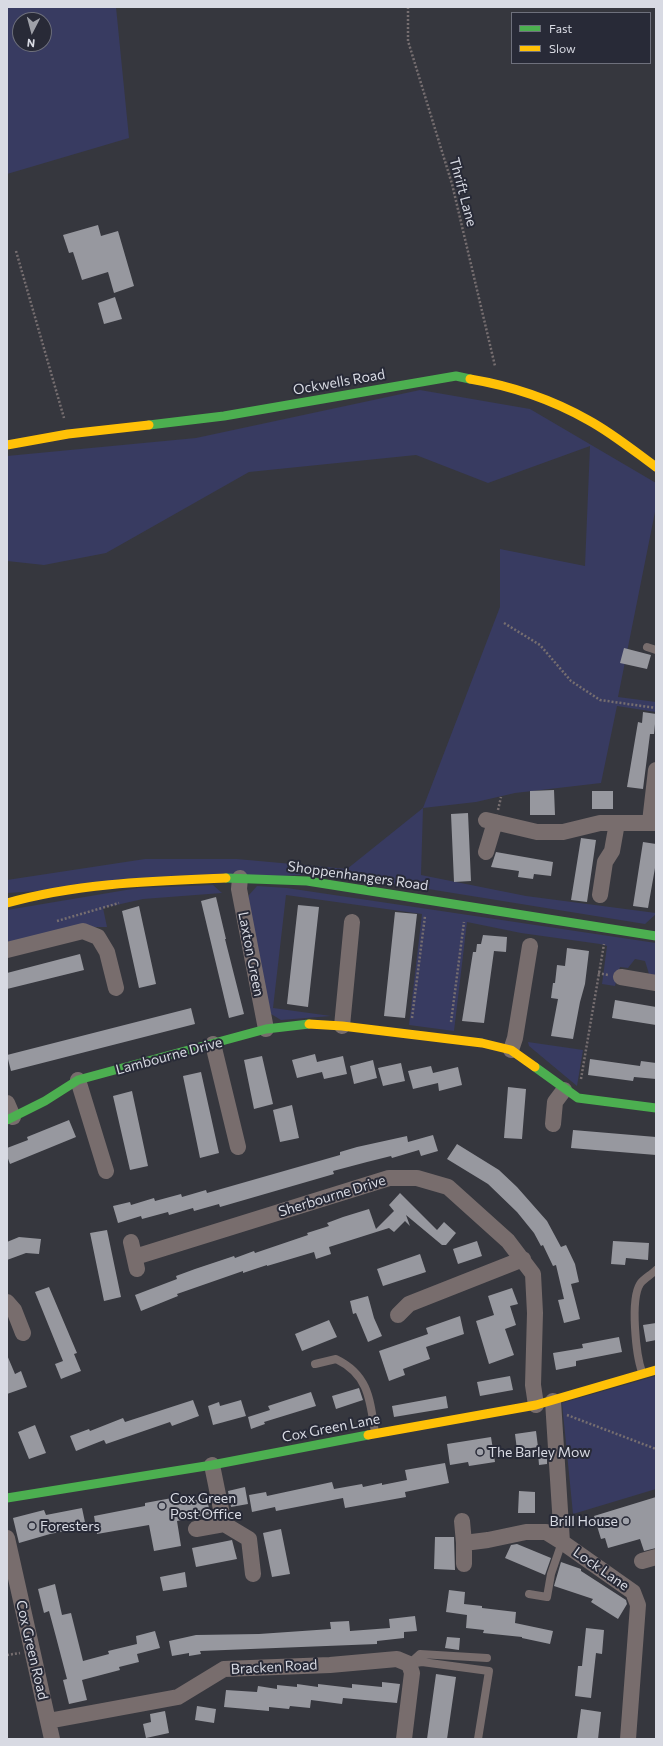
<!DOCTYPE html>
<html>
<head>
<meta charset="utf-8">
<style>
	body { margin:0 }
	#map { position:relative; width:663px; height:1746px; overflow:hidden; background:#36373e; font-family:Commissioner,sans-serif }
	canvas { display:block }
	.frame { position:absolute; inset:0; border:8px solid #d8dae3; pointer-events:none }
	.legend { position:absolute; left:511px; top:12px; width:140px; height:52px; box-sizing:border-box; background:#282a37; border:1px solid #6e707c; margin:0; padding:5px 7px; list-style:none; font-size:12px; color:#d8dae3 }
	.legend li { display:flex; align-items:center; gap:8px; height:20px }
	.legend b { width:20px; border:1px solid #6e707c }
	.north { position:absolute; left:12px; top:12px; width:40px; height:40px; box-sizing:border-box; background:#282a37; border:1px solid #6e707c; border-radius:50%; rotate:186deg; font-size:11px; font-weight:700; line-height:16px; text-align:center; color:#d8dae3 }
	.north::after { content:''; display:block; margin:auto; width:14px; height:18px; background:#9fa1a9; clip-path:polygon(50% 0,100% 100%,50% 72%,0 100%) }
</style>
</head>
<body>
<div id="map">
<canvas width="663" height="1746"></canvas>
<div class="frame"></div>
<ul class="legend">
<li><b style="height:5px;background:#4caf50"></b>Fast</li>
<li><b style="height:5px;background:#ffc107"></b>Slow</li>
</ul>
<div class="north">N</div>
</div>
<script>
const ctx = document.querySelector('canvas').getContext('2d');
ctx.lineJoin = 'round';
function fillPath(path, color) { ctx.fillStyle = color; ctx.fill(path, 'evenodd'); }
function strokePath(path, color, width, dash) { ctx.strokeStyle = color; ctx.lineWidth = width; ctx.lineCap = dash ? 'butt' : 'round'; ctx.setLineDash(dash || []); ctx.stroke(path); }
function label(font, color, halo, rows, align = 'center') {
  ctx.font = font + ' Commissioner,sans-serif'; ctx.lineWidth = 4; ctx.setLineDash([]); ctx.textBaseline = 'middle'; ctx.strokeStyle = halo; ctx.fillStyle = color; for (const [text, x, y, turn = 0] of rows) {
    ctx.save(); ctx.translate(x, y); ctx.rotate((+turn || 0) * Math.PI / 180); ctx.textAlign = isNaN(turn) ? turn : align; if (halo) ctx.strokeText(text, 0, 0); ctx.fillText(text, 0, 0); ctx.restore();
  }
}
const green = new Path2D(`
	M7,7H116L129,138L7,174ZM20,20H44V44H20Z
	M420,390L530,409L656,483V507L618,697L656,702V712L617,706L601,783L515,793L476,802L423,808L421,875L526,896L656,913V914L645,924L422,888L316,874L7,893V880L145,859H237L347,869L423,808L500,607V549L585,566L590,446L488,483L416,455L249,472L106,553L44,565L7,561V456L196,438Z
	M213,885L222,893L143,899L103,908L107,927H87L7,945V910L138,888Z
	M257,886L287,888L656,943V976L649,974L645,961L635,959L628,968L620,967L615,986L602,984L607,946L600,944L521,933L467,922L454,1031L409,1025L422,914L286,895L273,1008L331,1016L281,1020L271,1014L247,909L249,895Z
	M528,1042L583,1050L577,1086L529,1046Z
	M656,1376V1489L573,1514L562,1403Z`);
const building = new Path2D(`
	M98,225L101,236L118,231L134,286L114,293L108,272L82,280L73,252L69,253L63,235Z
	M115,297L122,319L104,324L98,303Z
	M624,648L651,655L647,669L620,663Z
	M643,712L656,714L654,734H650L643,789L627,787L638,722L642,723Z
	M554,790L555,815H530V791Z
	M592,791H613V809H592Z
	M468,813L471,881L454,882L451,814Z
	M581,838L596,840L587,902L571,900Z
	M643,842L656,844L655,868L648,908L633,906Z
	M496,852L553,862L551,876L534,874L533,879L518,877L519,871L491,867Z
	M216,897L226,939H225L244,1014L229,1018L201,901Z
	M298,905L319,907L308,1007L287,1004Z
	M139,906L156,984L139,988L122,911Z
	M395,912L417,914L405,1018L384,1016Z
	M483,935L507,937L506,952L494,951L484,1023L462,1021L473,952H476L477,944H481Z
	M567,948L589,951L585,984L580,1002L573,1039L551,1036L558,999L551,998L553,983H555L557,965L565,966Z
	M80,954L84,970L7,989V973Z
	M615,1000L656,1007V1025L612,1018Z
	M191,1008L195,1024L11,1071L7,1055Z
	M315,1054L317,1062L343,1056L347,1074L324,1079L322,1072L297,1078L292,1060Z
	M262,1056L273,1104L254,1109L244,1060Z
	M590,1059L640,1066L641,1061L656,1063V1079L634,1077L633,1081L588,1075Z
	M373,1060L377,1078L354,1084L350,1066Z
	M401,1063L405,1081L383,1086L378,1068Z
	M431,1066L433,1073L458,1067L462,1085L439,1091L438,1083L413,1089L408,1071Z
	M201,1072L219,1153L200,1158L183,1076Z
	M508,1087L526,1089L522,1139L504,1138Z
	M132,1091L148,1166L130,1170L113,1096Z
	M292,1105L299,1138L280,1142L273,1110Z
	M69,1120L76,1137L10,1164L7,1156V1148L28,1140L27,1137Z
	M573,1130L656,1137V1155L571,1148Z
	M433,1135L438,1151L421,1156L419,1150L392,1158L391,1156L367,1162L333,1171L334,1174L220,1207L219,1204L194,1211L193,1208L169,1215L168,1212L142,1219L141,1216L118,1223L113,1206L130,1202L131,1205L154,1198L155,1201L181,1194L182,1197L206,1190L207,1193L340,1155V1152L357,1147L407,1136L408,1142Z
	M457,1144L499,1170L517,1187L547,1221L561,1247L566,1245L575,1264L579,1282L571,1284L580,1319L564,1323L558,1300L564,1299L556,1265L553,1266L543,1245L541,1246L534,1233L517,1212L488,1184L447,1159Z
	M400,1193L437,1230L444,1222L456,1233L446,1245H442L406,1215L410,1226L405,1221L394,1232L389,1228L329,1247L331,1254L316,1259L314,1252L267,1266V1265L243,1273V1271L177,1294L178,1296L141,1311L135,1295L177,1279L176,1276L195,1269L234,1256L235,1258L254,1251L255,1253L308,1235L307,1233L329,1226L327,1223L343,1217L369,1209L376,1229L394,1211L389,1205Z
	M107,1230L121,1297L104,1301L90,1233Z
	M19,1237L41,1239L39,1254L26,1253L7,1260V1242Z
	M477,1241L482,1256L458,1264L453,1249Z
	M613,1241L649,1243L648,1260L626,1258L625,1265L611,1264Z
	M420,1254L426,1272L383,1286L377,1269Z
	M49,1287L77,1353L74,1354L81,1371L61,1379L55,1364L63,1361L35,1292Z
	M512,1288L518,1304L510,1306L516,1325L505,1329L514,1355L489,1364L476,1321L494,1315L488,1296Z
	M368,1296L374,1318L382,1336L368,1342L356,1313L353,1314L350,1301Z
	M460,1316L464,1334L426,1347L430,1359L403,1369L405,1375L389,1381L379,1351L428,1334L426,1328Z
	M329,1320L337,1337L302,1351L295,1334Z
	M656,1323V1340L646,1342L643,1325Z
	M619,1337L622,1352L576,1361V1366L556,1370L553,1353L583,1348L582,1344Z
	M7,1355L15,1374L21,1371L27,1387L7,1394Z
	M510,1376L513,1390L480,1396L477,1382Z
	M359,1388L363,1400L336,1409L332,1396Z
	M311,1392L316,1406L264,1422L265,1424L251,1429L248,1417L270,1410L268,1406Z
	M446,1396L448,1408L394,1417L392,1406Z
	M193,1400L199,1416L172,1426L170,1422L106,1444L104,1440L76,1451L70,1436L89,1429L90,1431L123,1418L125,1422Z
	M241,1400L246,1416L213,1425L208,1406L219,1402L220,1406Z
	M35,1425L46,1453L29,1459L18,1432Z
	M536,1431L538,1447L517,1450L515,1434Z
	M491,1437L495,1462L469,1466L468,1462L450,1465L447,1444Z
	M547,1452V1464L539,1465L538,1453Z
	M445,1463L449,1483L405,1492L406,1497L345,1508L343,1498L276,1511L275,1507L252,1512L249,1495L266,1492L267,1496L332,1482L334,1489L362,1484L363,1487L382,1483V1485L407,1480L405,1470Z
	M245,1487L248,1504L231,1507L228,1491Z
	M519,1491L535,1492V1513H518Z
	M656,1497V1548L644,1551L640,1539L608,1548L605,1538L601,1539L594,1516Z
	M172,1498L173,1504L207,1498L210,1514L177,1521L181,1546L154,1551L149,1525L97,1534L94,1516L145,1506V1503Z
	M82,1508L86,1527L50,1534L19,1543L13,1518L44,1510L46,1515Z
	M281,1529L290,1574L272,1577L263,1533Z
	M435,1537H454L455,1570L434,1569Z
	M232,1540L237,1559L196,1567L192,1548Z
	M517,1544L551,1558L545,1575L505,1558L511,1545Z
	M561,1562L581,1569V1571L626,1600L627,1604L618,1619L591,1602L593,1599L554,1586Z
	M185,1572L187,1587L163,1591L160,1577Z
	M55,1584L62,1615L71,1613L83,1661L109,1654L108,1651L137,1644L136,1636L155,1631L160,1648L137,1654L139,1662L119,1667L120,1670L82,1680L87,1700L69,1704L63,1680L67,1679L56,1637L49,1611L44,1613L38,1589Z
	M449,1590L465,1592L464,1604L482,1606V1608L516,1612L515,1623L553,1631L550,1644L522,1638V1637L483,1633L484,1630L466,1628L467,1615L446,1612Z
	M415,1616L417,1631L404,1632V1638L377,1641V1644L200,1651L201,1654L189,1656V1653L172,1656L169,1641L196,1635L259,1634L331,1629L330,1622L349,1621L350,1631L390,1628L389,1619Z
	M586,1628L604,1630L602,1654L596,1653L591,1698L575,1696L578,1666H582Z
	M447,1637L460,1638L459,1650L445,1648Z
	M436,1674L456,1677L447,1739H427Z
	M382,1682L400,1684L397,1703L343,1698L342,1704L311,1700L310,1708L290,1706L289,1709L269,1707V1711L224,1707L226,1690L257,1692L258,1686L277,1689V1685L297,1687V1684L318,1687V1684L352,1688V1684L382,1687Z
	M197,1706L216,1709L214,1723L195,1720Z
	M581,1709L601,1712L598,1739H577Z
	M165,1711L169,1733L146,1738L143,1724L151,1722L150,1714Z`);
const path = new Path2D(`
	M408,7V41L452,184L495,366
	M16,251L64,418
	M504,623L540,645L571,681L600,700L656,708
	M498,810L501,797
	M57,921L119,903
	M598,973L608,975
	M412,1018L425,916
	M451,1022L464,922
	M581,1079L604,944
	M567,1415L656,1449
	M7,1655L20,1653`);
const lane = new Path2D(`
	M647,647L656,650
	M315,1364L336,1359C369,1375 370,1400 375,1433
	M642,1372C636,1355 630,1300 640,1284C643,1279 651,1275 656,1270
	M529,1594L547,1597L551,1574L562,1542
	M409,1664L422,1662L489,1671L478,1739
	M409,1664L420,1654L487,1658`);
const street = new Path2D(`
	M486,820L537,832H563L600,823H656
	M650,822L656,770
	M486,852L495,822
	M240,878L239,889L266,1029
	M600,895L605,862L612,851L617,823
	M7,950L83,931L98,937L107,952L116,988
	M621,977L656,983
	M342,1026L352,922
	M213,1044L238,1147
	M511,1050L515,1038L530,946
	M78,1080L106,1171
	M7,1103L13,1117
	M553,1124L555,1102L564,1090
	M131,1242L137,1269
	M135,1257L389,1178H417L448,1187L508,1241L533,1274L535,1313L533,1385L536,1405
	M7,1302L14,1310L23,1333
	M398,1315L409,1304L523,1259
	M553,1401L562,1542L633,1592L638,1605L628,1739
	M212,1465L224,1524L249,1539L253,1574
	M462,1521L464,1543
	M196,1529L224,1524
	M7,1538L52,1739
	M642,1561L656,1557
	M464,1564V1543L488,1540L526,1532H546L562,1542
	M48,1721L178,1697L224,1669L330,1665L397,1659L409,1664L412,1673L404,1739`);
const fast = new Path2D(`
	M149,425L224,416L456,376L470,379
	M226,878L307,881L656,936
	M535,1067L578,1098L656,1108
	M7,1120L45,1101L78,1080L266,1029L309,1024
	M7,1498L212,1465L368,1435`);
const slow = new Path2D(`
	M470,379C512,386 551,399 588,420C612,433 634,451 656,467
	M7,445L68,434L149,425
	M7,903C78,883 153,881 226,878
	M309,1024L342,1026L482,1043L511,1050L535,1067
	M368,1435L536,1405L656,1370`);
const markers = [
	[480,1452,4,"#9fa1a9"],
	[162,1506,4,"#9fa1a9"],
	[626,1521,4,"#9fa1a9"],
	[32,1526,4,"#9fa1a9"]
];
const streetNames = [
	["Thrift Lane",463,192,75],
	["Ockwells Road",339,382,-10],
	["Shoppenhangers Road",358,876,8],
	["Laxton Green",251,954,79],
	["Lambourne Drive",169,1056,-15],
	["Sherbourne Drive",332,1196,-17],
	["Cox Green Lane",331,1428,-11],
	["Lock Lane",601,1569,35],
	["Cox Green Road",32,1650,77],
	["Bracken Road",274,1667,-3]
];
const poiNames = [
	["The Barley Mow",488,1452],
	["Cox Green",170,1498],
	["Post Office",170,1514],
	["Brill House",618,1521,"right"],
	["Foresters",40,1526]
];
fillPath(green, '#383b61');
fillPath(building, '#97989f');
strokePath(path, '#766e70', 2.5, [2, 2]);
strokePath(lane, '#786d6d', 8);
strokePath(street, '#786d6d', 16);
strokePath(fast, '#4caf50', 9);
strokePath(slow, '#ffc107', 9);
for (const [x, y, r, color] of markers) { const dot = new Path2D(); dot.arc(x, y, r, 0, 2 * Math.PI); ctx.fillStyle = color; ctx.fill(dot); strokePath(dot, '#282a37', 1.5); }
label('14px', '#d8dae3', '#282a37', streetNames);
label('14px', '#d8dae3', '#282a37', poiNames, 'left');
</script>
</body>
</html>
